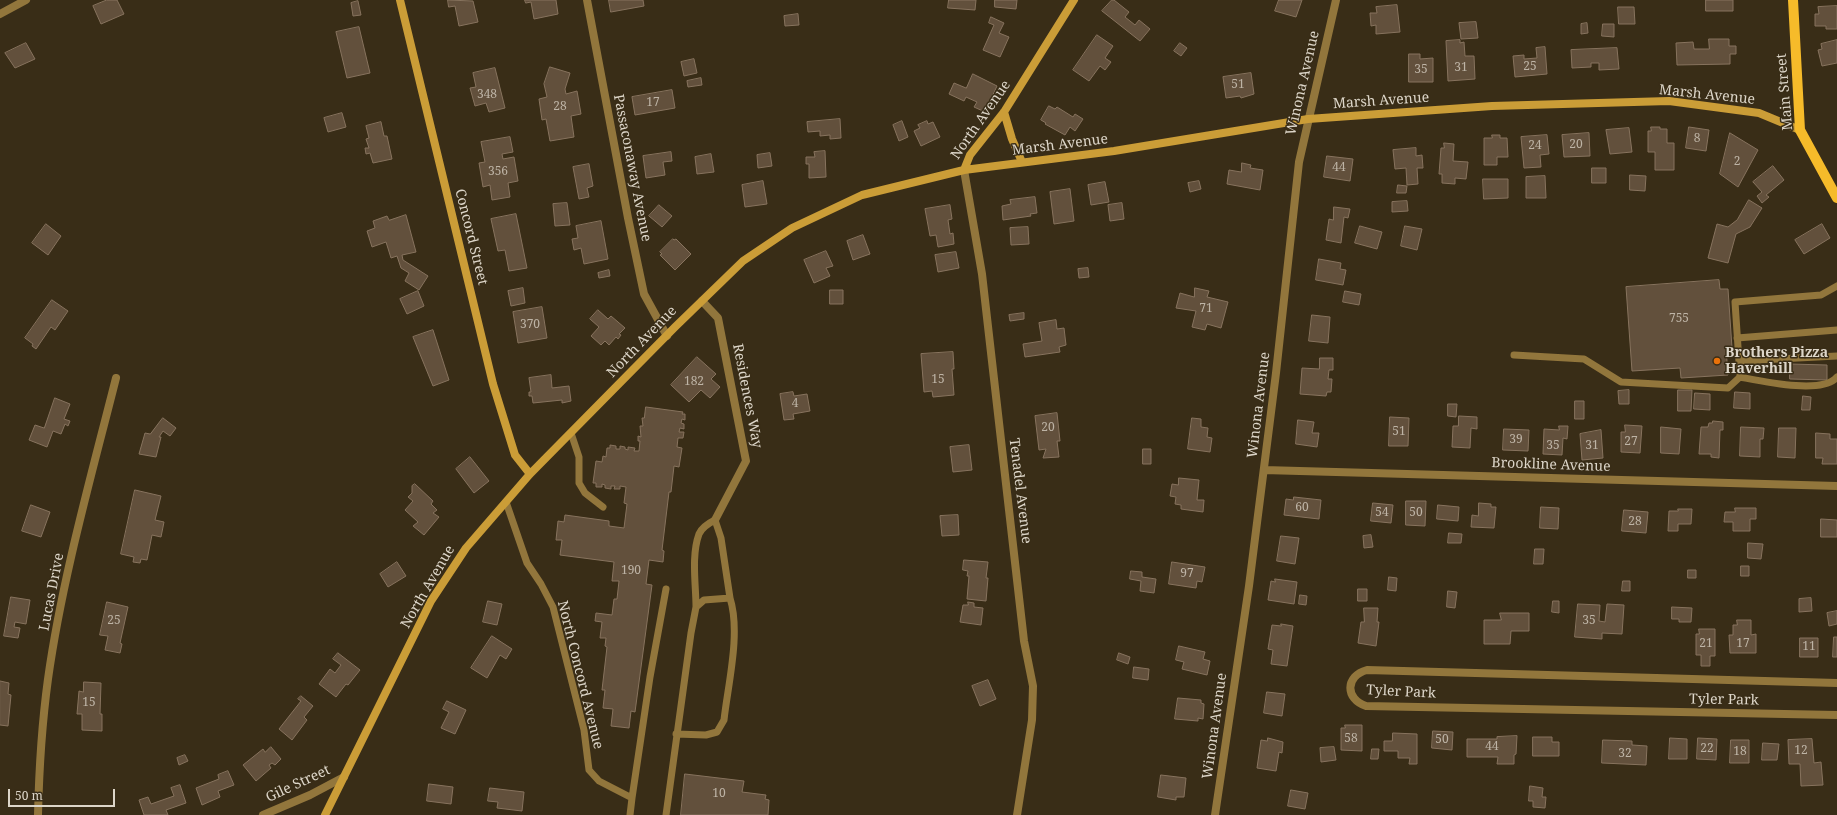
<!DOCTYPE html>
<html>
<head>
<meta charset="utf-8">
<style>
	body { margin:0 }
	#map { position:relative; width:1837px; height:815px; overflow:hidden; background:#392d17; font-family:"Noto Serif",serif }
	canvas { display:block }
	.scale { position:absolute; left:8px; top:789px; width:107px; height:18px; box-sizing:border-box; border:2px solid #ddd6c9; border-top:0; padding-left:5px; font-size:12px; line-height:14px; white-space:nowrap; color:#ddd6c9; -webkit-text-stroke:3px #392d17; paint-order:stroke }
</style>
</head>
<body>
<div id="map">
<canvas width="1837" height="815"></canvas>
<div class="scale">50 m</div>
</div>
<script>
const ctx = document.querySelector('canvas').getContext('2d');
ctx.lineJoin = 'round';
function fillPath(path, color) { ctx.fillStyle = color; ctx.fill(path, 'evenodd'); }
function strokePath(path, color, width, dash) { ctx.strokeStyle = color; ctx.lineWidth = width; ctx.lineCap = dash ? 'butt' : 'round'; ctx.setLineDash(dash || []); ctx.stroke(path); }
function label(font, color, halo, rows, align = 'center') {
  ctx.font = font + ' "Noto Serif",serif'; ctx.lineWidth = 3; ctx.setLineDash([]); ctx.textBaseline = 'middle'; ctx.strokeStyle = halo; ctx.fillStyle = color; for (const [text, x, y, turn = 0] of rows) {
    ctx.save(); ctx.translate(x, y); ctx.rotate((+turn || 0) * Math.PI / 180); ctx.textAlign = isNaN(turn) ? turn : align; if (halo) ctx.strokeText(text, 0, 0); ctx.fillText(text, 0, 0); ctx.restore();
  }
}
const building = new Path2D(`
	M107,0H117L124,14L101,24L93,6Z
	M448,0L473,1L478,22L459,26L455,6L449,7Z
	M525,0H556L558,14L534,19L531,2L526,3Z
	M609,0H643L644,6L611,12Z
	M949,0H976L975,10L948,8Z
	M995,0H1017L1016,9L995,7Z
	M1112,0H1114L1129,12L1125,17L1135,25L1139,20L1150,29L1140,41L1102,11Z
	M1279,0H1302L1296,17L1275,11Z
	M1706,0H1733V11H1706Z
	M358,1L361,15L353,16L351,3Z
	M1397,5L1400,32L1376,34V25L1371,26L1370,13H1377L1376,7Z
	M1837,6V29H1826V26H1815V14H1819L1818,7Z
	M1618,7H1634L1635,24H1619Z
	M798,14L799,25L785,26L784,16Z
	M991,17L1004,23L999,33L1009,37L1000,57L983,50L994,25L989,23Z
	M1476,22L1478,38L1461,39L1459,23Z
	M1587,23L1588,33L1581,34V24Z
	M1603,24H1614V37L1602,36Z
	M359,27L370,73L347,78L336,32Z
	M1097,35L1113,46L1105,58L1111,62L1105,70L1100,66L1089,81L1073,70Z
	M1709,39H1729V46H1736V54H1730V64L1677,65L1676,43L1693,42L1694,49H1709Z
	M1460,40V43L1464,42L1465,56H1474L1475,79L1448,81L1446,41Z
	M1837,40V63L1822,66L1818,50L1822,49L1821,44Z
	M26,43L35,59L15,68L5,53Z
	M1180,43L1187,48L1181,56L1174,51Z
	M1545,47L1547,74L1515,77L1513,56L1524,55V59L1537,58L1536,48Z
	M1617,48L1619,69L1599,70V63H1591V67L1572,68L1571,50Z
	M1409,54H1420V59L1433,58V82H1409Z
	M694,59L697,73L684,76L681,62Z
	M550,67L570,73L565,89L566,94L577,91L581,114L571,116L574,137L550,141L546,119L542,120L539,99L547,97L544,84Z
	M495,68L505,108L489,112L486,103L475,106L470,88L476,87L473,73Z
	M1251,73L1254,94L1241,98L1240,96L1226,98L1223,77Z
	M973,74L997,86L985,112L974,107L977,102L966,97L964,101L949,94L954,83L966,88Z
	M701,78L702,85L688,87L687,81Z
	M672,90L675,108L635,115L632,97Z
	M1049,106L1055,109L1057,107L1073,117L1075,114L1083,119L1075,131L1070,127L1065,135L1045,124L1046,123L1041,120Z
	M342,113L346,127L328,132L324,118Z
	M840,119L841,138L830,139V135L820,136V131L808,132L807,122Z
	M902,121L908,137L899,141L893,125Z
	M927,121L928,124L933,122L940,137L921,146L914,131L920,128L918,125Z
	M381,122L384,136H387L392,159L373,163L370,153L366,154L365,148H369L366,139L369,138L366,126Z
	M1651,127H1660V129H1667V143H1674V170H1655V152H1648V131H1651Z
	M1689,127L1709,130L1706,151L1686,148Z
	M1629,128L1632,152L1610,154L1606,130Z
	M1589,133L1590,156L1564,157L1562,135Z
	M1730,133L1758,150L1738,187L1720,174Z
	M1492,135H1500V138H1507L1508,157H1497V165H1484V138H1492Z
	M1547,135L1549,154L1540,155L1541,167L1524,168L1521,137Z
	M510,137L513,152L502,154L503,159L514,157L518,181L508,183L510,197L492,200L490,185L483,187L479,163L485,162L481,142Z
	M1444,143L1454,144L1453,161L1468,162L1466,179L1455,178V184L1442,183V174H1439L1441,148H1444Z
	M1416,148V156L1422,155L1423,168H1417L1418,184L1407,185L1406,168L1395,169L1393,150Z
	M825,151L826,177L809,178V164H806V157H815L814,152Z
	M671,152L672,161L663,162L665,175L646,178L643,156Z
	M770,153L772,166L758,168L757,155Z
	M711,154L714,172L697,174L695,157Z
	M1327,156L1353,159L1350,181L1324,177Z
	M1242,163L1251,165L1250,168L1263,170L1260,190L1227,184L1229,170L1241,172Z
	M589,164L593,186L587,188L589,197L579,199L573,167Z
	M1773,166L1784,180L1766,195L1769,197L1762,203L1757,196L1762,192L1753,182Z
	M1592,168H1606V183H1592Z
	M1630,175L1646,176L1645,191L1630,190Z
	M1545,176L1546,198H1526V177Z
	M1483,179H1508V198L1484,199Z
	M763,181L767,204L745,207L742,185Z
	M1199,181L1201,189L1190,192L1188,183Z
	M1105,182L1109,202L1091,205L1088,185Z
	M1398,185L1407,186L1406,193H1397Z
	M1070,189L1074,221L1054,224L1050,192Z
	M1035,197L1037,213L1030,214L1031,216L1003,220L1002,206L1011,204L1010,200Z
	M1749,200L1762,208L1750,227L1736,234L1728,263L1708,258L1717,224L1728,227L1737,220Z
	M1407,201L1408,211L1392,212V202Z
	M567,203L570,225L555,226L553,204Z
	M1122,203L1124,219L1110,221L1108,205Z
	M659,205L672,216L662,227L649,216Z
	M950,205L952,219L948,220L950,234L953,233L954,244L938,247L936,235L930,236L925,209Z
	M1334,207L1350,209L1348,218L1344,217L1341,243L1326,240L1329,219L1333,220Z
	M516,214L527,268L509,271L505,250L498,251L491,219Z
	M406,215L416,252L402,255L403,260L428,276L419,290L405,281L409,273L401,268L397,256L391,258L386,242L372,247L367,231L375,228L373,221L387,216L389,220Z
	M601,221L608,259L584,264L581,248L574,250L572,239L578,238L576,226Z
	M46,224L61,236L48,255L32,243Z
	M1822,224L1830,238L1804,254L1795,240Z
	M1360,226L1382,232L1377,249L1355,243Z
	M1405,226L1422,229L1417,250L1401,246Z
	M1028,227L1029,244L1011,245L1010,228Z
	M863,235L870,254L853,260L847,241Z
	M673,239L674,240L676,239L691,254L675,270L660,255L662,254L660,252Z
	M826,251L833,266L826,268L830,276L814,283L804,260Z
	M956,252L959,268L938,272L935,255Z
	M1319,259L1341,263L1340,269L1346,270L1343,285L1316,280Z
	M1088,268L1089,277L1079,278L1078,269Z
	M609,270L610,276L599,278L598,273Z
	M1719,280L1720,289H1728L1732,348H1726L1728,375L1681,378L1680,368L1632,371L1626,287Z
	M523,288L525,303L511,306L508,291Z
	M1195,288L1209,291L1207,297L1228,302L1221,328L1207,324L1205,330L1192,327L1196,311L1176,308L1180,293L1194,297Z
	M830,290H843V304H830Z
	M418,291L424,306L407,314L400,299Z
	M1345,291L1361,294L1359,305L1343,302Z
	M52,300L68,311L55,330L51,327L36,349L32,346L33,344L25,338Z
	M542,307L547,338L518,343L513,312Z
	M598,310L608,319L611,316L625,328L619,334L621,335L618,339L616,337L609,345L605,341L601,345L591,336L599,327L590,319Z
	M1024,313V319L1010,321L1009,315Z
	M1312,315L1330,317L1328,343L1309,341Z
	M1056,320L1057,329L1064,328L1066,345L1059,347L1060,352L1025,357L1023,344L1042,341L1039,323Z
	M433,330L449,380L433,386L413,337Z
	M953,352L954,369H952L954,395L933,397L932,391L924,392L921,354Z
	M697,357L716,374L711,379L720,387L710,398L701,390L689,402L671,385Z
	M1320,358H1333V370H1329L1328,379H1332L1331,392H1327L1326,396L1300,394L1302,368L1319,369Z
	M1790,364L1827,365V380L1790,379Z
	M551,375L552,388L569,386L571,401L562,403V400L533,403L532,396H529V392H531L529,378Z
	M1629,390V404H1619L1618,391Z
	M1678,390H1692L1691,411H1678Z
	M793,392L794,396L807,394L810,411L793,414L794,419L784,420L780,394Z
	M1735,392L1750,393V409L1734,408Z
	M1695,393L1710,394V410L1694,409Z
	M1803,396L1811,397L1810,410H1802Z
	M55,398L70,404L64,419L70,421L68,426L65,424L61,434L53,431L47,447L29,440L35,425L44,428Z
	M1575,401H1584V419H1575Z
	M1448,404H1457L1456,417L1448,416Z
	M646,407L683,412L682,414H685V420L682,419L681,423L684,424V429L680,428L679,432H684L683,438H678L677,447L682,448L679,467L674,466L671,492H669L662,550L664,551L663,562L649,560L646,584L652,585L635,712L631,711L629,728L611,726L613,709L603,708L605,690H602L607,647L605,646L606,638H600L602,622L595,621L596,613L612,615L614,599H617L619,581H612L614,562L560,555L562,540H556L558,521L564,522L565,515L609,521V526L624,528L627,504L624,503L626,487L620,486V489H614L615,486H611V489L605,488V485L602,484V487H596V483H593L596,461L602,462L603,456L606,457L607,448H610V445L616,446V449H620V446L625,447V449L628,450V447L635,448L634,451H639L640,441H638V436L641,437L640,426H643L642,418H644Z
	M1057,413L1060,441H1057L1059,457L1043,458L1046,449L1039,450L1035,416Z
	M1459,416L1477,417V429L1471,428L1470,448L1452,447L1453,426H1458Z
	M1390,417L1409,418L1408,446H1389Z
	M163,418L176,428L170,436L163,431L159,437H161L156,457L139,454L145,433L150,434Z
	M1192,418L1201,419V427L1208,428L1207,437L1212,438L1210,452L1188,449Z
	M1298,420L1314,422L1312,433H1319L1317,447L1296,444Z
	M1713,421L1723,422V430H1720L1719,458L1711,457V454H1699L1701,427H1708L1709,423H1712Z
	M1625,425L1642,426L1640,453L1621,452V432H1625Z
	M1559,426H1568L1567,439L1563,438L1562,455L1543,454L1544,429L1559,430Z
	M1661,427L1681,429L1679,454L1661,453Z
	M1741,427L1764,428L1763,439H1760V457L1740,456Z
	M1779,428H1796L1795,458L1778,457Z
	M1504,429L1529,430L1528,451L1503,450Z
	M1601,430L1603,458L1582,460L1580,434Z
	M1816,433L1830,434V439H1837V464H1822L1823,458H1816Z
	M969,445L972,470L953,472L950,447Z
	M1143,449H1151V464H1143Z
	M470,457L489,481L474,493L456,469Z
	M1179,478L1199,480L1197,500H1204L1203,512L1181,509V505L1175,504L1176,497L1170,496L1172,484L1178,485Z
	M415,484L433,501L431,504L437,510L433,513L439,517L424,535L413,526L418,522L405,510L413,501L408,497L412,493V486Z
	M135,490L161,496L155,520L164,522L161,537L152,535L147,560L141,559L140,563L133,562L134,557L121,554Z
	M1294,497L1321,500L1319,519L1284,515L1286,499L1293,500Z
	M1406,501H1426L1425,526L1406,525Z
	M1373,503L1393,505L1391,523L1371,521Z
	M1479,503L1491,504V507H1496L1494,528L1471,527L1472,515L1478,516Z
	M31,505L50,512L41,537L22,531Z
	M1438,505L1459,507L1458,521L1437,519Z
	M1541,507L1559,508L1558,529L1540,528Z
	M1735,508H1756V519H1750V531H1733V522H1724L1725,512H1735Z
	M1678,509H1692L1691,524H1678V531H1668L1669,511H1678Z
	M1624,510L1648,512L1646,533L1622,531Z
	M958,515L959,535L942,536L940,516Z
	M1821,519L1837,520V537H1821Z
	M1449,533L1462,534L1461,543H1448Z
	M1371,535L1373,547L1364,548L1363,536Z
	M1281,536L1299,538L1295,564L1277,561Z
	M1748,543L1763,544L1761,559L1748,558Z
	M1535,549H1544L1543,564H1534Z
	M964,560L988,562L986,578H988L986,601L967,599L969,576H967L968,571L963,570Z
	M397,562L406,576L388,587L380,574Z
	M1172,562L1205,567L1202,582L1197,581L1196,588L1169,584Z
	M1741,566H1749V576H1741Z
	M1688,570H1696V578H1688Z
	M1131,571L1142,572V577L1156,579L1154,593L1140,591L1141,581L1130,579Z
	M1389,577L1397,578L1396,591L1388,590Z
	M1275,579L1297,582L1294,604L1268,600L1271,581L1275,582Z
	M1623,581H1630V591H1622Z
	M1358,589H1367V601H1358Z
	M1448,591L1457,592L1455,608L1447,607Z
	M1300,595L1307,596L1306,605L1299,604Z
	M11,597L30,600L26,624L15,622L14,627L20,628L18,638L4,636Z
	M1811,598L1812,611L1799,612V599Z
	M488,601L502,604L497,625L483,622Z
	M1553,601H1559V613L1552,612Z
	M107,602L128,607L120,643L122,644L120,653L105,650L108,636L100,635Z
	M968,602L974,603V607L983,608L981,625L960,622L963,605H968Z
	M1578,604L1600,605L1599,621L1605,622L1607,604L1624,605L1622,634L1602,633V639L1575,637Z
	M1672,607L1692,608L1691,622H1679V619H1672Z
	M1364,608H1378L1377,622H1379L1376,646L1358,643L1361,622H1364Z
	M1837,611V624L1829,626L1827,613Z
	M1500,613H1529V631H1511L1510,644H1484V620H1501Z
	M1737,620H1751V635L1756,634V653H1730L1729,635H1733V625H1737Z
	M1281,624L1293,626L1287,666L1271,664L1273,650L1268,649L1272,625L1281,626Z
	M1699,629H1715V656H1710V666H1701V655H1696V634H1699Z
	M492,636L512,649L506,659L500,655L487,678L471,668Z
	M1834,637H1837V657H1833Z
	M1800,638H1818V657H1800Z
	M1179,646L1205,652L1203,659L1210,661L1207,675L1182,669L1184,662L1176,660Z
	M338,653L360,670L348,685L346,684L336,697L319,684L330,669L335,673L341,665L333,659Z
	M1119,653L1130,657L1128,664L1117,660Z
	M1134,667L1149,669L1148,680L1133,678Z
	M988,680L996,699L980,706L972,686Z
	M0,681L9,683L8,694L11,695L8,726L0,725Z
	M84,682L101,683L100,714H102V731L82,730V714H77L79,691L83,692Z
	M1267,692L1285,694L1282,716L1264,713Z
	M301,696L313,706L304,717L307,720L292,740L279,729L301,701L298,699Z
	M1178,698L1201,700V703L1204,704L1203,719L1198,718V721L1175,719Z
	M447,701L466,710L455,734L441,728L449,712L443,709Z
	M1345,725H1362V751L1341,750V728H1345Z
	M1433,731L1453,732L1452,750L1432,748Z
	M1393,733L1417,734V764H1409L1410,758H1398V751H1384V741H1392Z
	M1517,736L1516,754L1514,755V764H1497L1498,757H1467V739H1497V737Z
	M1533,737H1552V742H1559V756H1533Z
	M1268,738L1283,742L1282,753L1279,752L1276,771L1257,768L1261,740L1267,741Z
	M1670,738L1687,739V759H1669Z
	M1698,738L1717,739L1716,760L1697,759Z
	M1812,739L1814,763L1821,762L1823,785L1801,786L1800,764H1789L1788,740Z
	M1603,740L1632,741V745L1647,746L1646,765L1602,763Z
	M1731,740H1749V763H1730Z
	M1763,743L1779,744L1777,760H1762Z
	M271,747L281,759L275,765L272,763L269,765L271,768L256,781L243,765L263,749L265,752Z
	M1334,747L1336,760L1321,762L1320,748Z
	M1372,749H1379L1378,759H1371Z
	M185,755L188,761L179,765L177,758Z
	M228,771L234,785L218,791L220,797L202,805L196,788L219,779L218,775Z
	M685,774L744,781L742,792L766,795L765,799L769,800L768,815H681Z
	M1161,775L1186,778L1184,797H1176V800L1158,797Z
	M429,784L453,787L451,804L427,801Z
	M180,785L186,803L166,810L168,815H144L139,800L148,797L151,804L174,796L171,788Z
	M1530,786L1543,788L1542,797H1546L1545,808L1533,807V801H1529Z
	M490,788L524,792L522,811L497,808L498,802L488,801Z
	M1291,790L1308,793L1305,809L1288,806Z`);
const lane = new Path2D(`
	M1737,338L1837,330
	M1514,355L1584,359L1621,382L1728,388L1740,377L1735,302L1821,295L1837,286
	M1739,361L1837,356
	M1740,377C1761,381 1823,395 1837,377
	M571,433L579,457V483L585,493L603,507
	M506,502L527,563L541,584L553,607L584,730L589,770L599,781L632,798L630,815
	M696,607C696,585 691,556 699,534C702,527 709,523 715,520L721,538L730,598
	M632,798L650,677L666,589
	M666,815L691,633L696,607L704,600L730,598C741,633 728,684 724,720L717,732L706,735L676,734`);
const street = new Path2D(`
	M587,0L628,218L644,294L667,336
	M0,14L26,0
	M964,170L982,274L1024,641L1033,686L1032,720L1017,815
	M702,301L718,318L746,461L715,520
	M1264,470L1837,486
	M1837,683L1367,670C1345,676 1345,699 1366,706L1837,715
	M38,815C39,771 42,723 48,679C62,579 91,477 116,378
	M263,815L310,795L344,777
	M1215,815L1249,586L1276,373L1299,162L1336,0`);
const secondary = new Path2D(`
	M400,0L493,384L515,455L530,474
	M1004,112L1012,139L1022,162
	M964,170L1114,151L1308,119L1492,106L1669,101L1759,113L1800,130
	M325,815L431,601L466,548L530,474L675,327L743,261L792,228L862,195L964,170L970,155L1004,112L1074,0`);
const primary = new Path2D(`
	M1793,0L1800,130L1837,198`);
const markers = [
	[1717,361,4,"#e8710a"]
];
const numberNames = [
	["25",1530,67],
	["31",1461,68],
	["35",1421,70],
	["51",1238,85],
	["348",487,95],
	["17",653,103],
	["28",560,107],
	["8",1697,139],
	["20",1576,145],
	["24",1535,146],
	["2",1737,162],
	["44",1339,168],
	["356",498,172],
	["71",1206,309],
	["755",1679,319],
	["370",530,325],
	["15",938,380],
	["182",694,382],
	["4",795,404],
	["20",1048,428],
	["51",1399,432],
	["39",1516,440],
	["27",1631,442],
	["35",1553,446],
	["31",1592,446],
	["60",1302,508],
	["54",1382,513],
	["50",1416,513],
	["28",1635,522],
	["190",631,571],
	["97",1187,574],
	["25",114,621],
	["35",1589,621],
	["21",1706,644],
	["17",1743,644],
	["11",1809,647],
	["15",89,703],
	["58",1351,739],
	["50",1442,740],
	["44",1492,747],
	["22",1707,749],
	["12",1801,751],
	["18",1740,752],
	["32",1625,754],
	["10",719,794]
];
const streetNames = [
	["Winona Avenue",1303,83,-77],
	["Main Street",1785,92,-95],
	["Marsh Avenue",1707,95,6],
	["Marsh Avenue",1381,101,-4],
	["North Avenue",981,120,-55],
	["Marsh Avenue",1060,145,-7],
	["Passaconaway Avenue",632,168,79],
	["Concord Street",471,237,76],
	["North Avenue",642,342,-46],
	["Residences Way",747,396,79],
	["Winona Avenue",1259,405,-83],
	["Brookline Avenue",1551,465,2],
	["Tenadel Avenue",1020,491,83],
	["North Avenue",428,587,-60],
	["Lucas Drive",52,592,-79],
	["North Concord Avenue",580,675,76],
	["Tyler Park",1401,692,3],
	["Tyler Park",1724,700,1],
	["Winona Avenue",1215,726,-82],
	["Gile Street",298,784,-25]
];
const poiNames = [
	["Brothers Pizza",1725,353],
	["Haverhill",1725,369]
];
fillPath(building, '#62503c');
strokePath(building, '#87735e', 1);
strokePath(lane, '#92763c', 7);
strokePath(street, '#92763c', 8);
strokePath(secondary, '#cb9d37', 8);
strokePath(primary, '#f6bb2a', 10);
for (const [x, y, r, color] of markers) { const dot = new Path2D(); dot.arc(x, y, r, 0, 2 * Math.PI); ctx.fillStyle = color; ctx.fill(dot); strokePath(dot, '#392d17', 1.5); }
label('12px', '#beb4a6', null, numberNames);
label('14px', '#ddd6c9', '#392d17', streetNames);
label('bold 14px', '#ddd6c9', '#392d17', poiNames, 'left');
</script>
</body>
</html>
